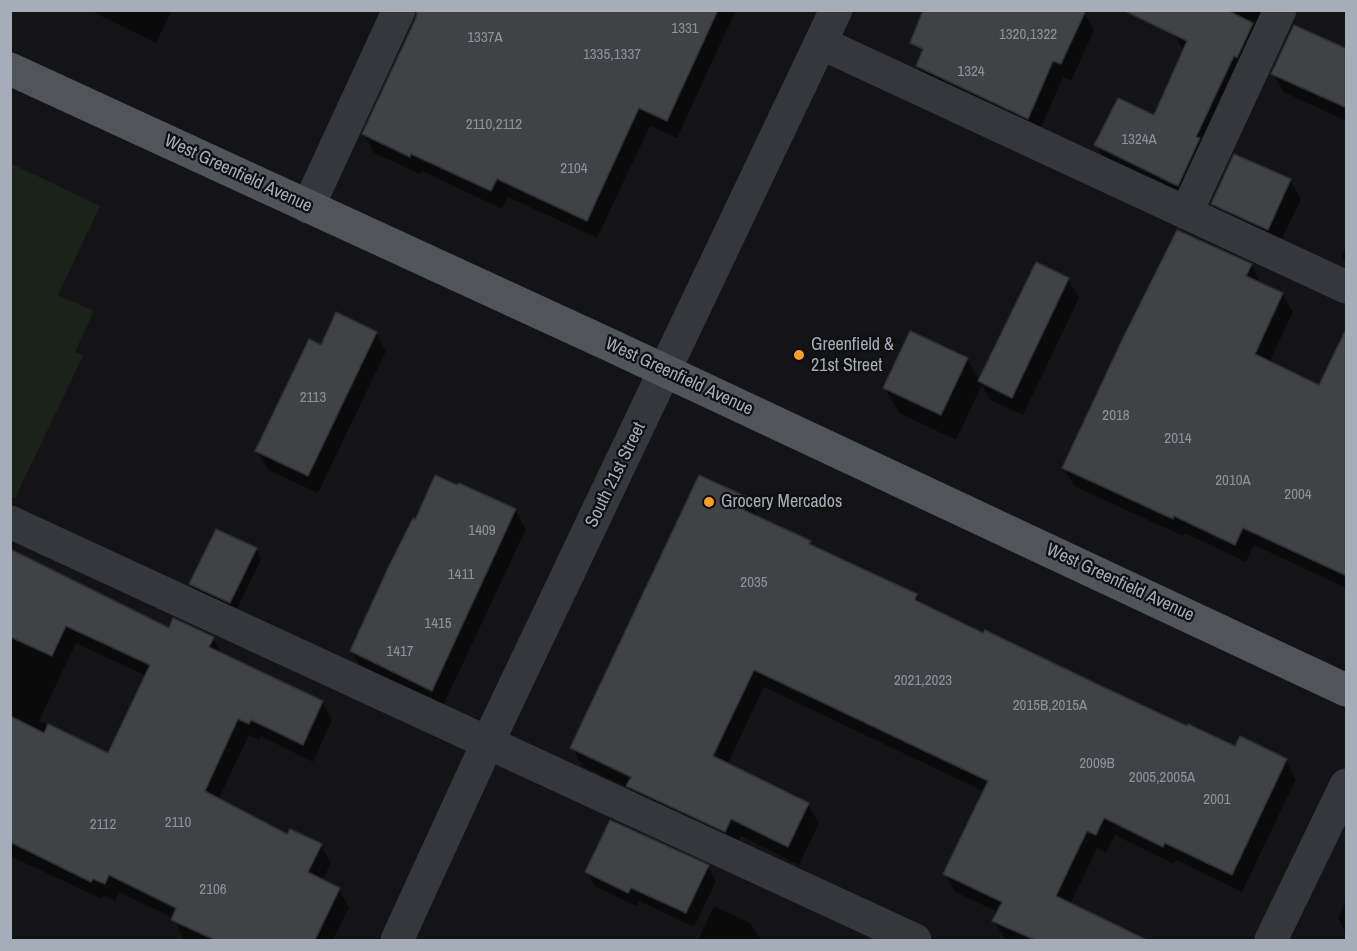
<!DOCTYPE html>
<html>
<head>
<meta charset="utf-8">
<style>
	body { margin:0 }
	#map { position:relative; width:1357px; height:951px; overflow:hidden; background:#141416; font-family:"Archivo Narrow",sans-serif }
	canvas { display:block }
	.frame { position:absolute; inset:0; border:12px solid #a5adb8; pointer-events:none }
</style>
</head>
<body>
<div id="map">
<canvas width="1357" height="951"></canvas>
<div class="frame"></div>
</div>
<script>
const ctx = document.querySelector('canvas').getContext('2d');
ctx.lineJoin = 'round';
function fillPath(path, color) { ctx.fillStyle = color; ctx.fill(path, 'evenodd'); }
function strokePath(path, color, width, dash) { ctx.strokeStyle = color; ctx.lineWidth = width; ctx.lineCap = dash ? 'butt' : 'round'; ctx.setLineDash(dash || []); ctx.stroke(path); }
function label(font, color, halo, rows, align = 'center') {
  ctx.font = font + ' "Archivo Narrow",sans-serif'; ctx.lineWidth = 4.5; ctx.setLineDash([]); ctx.textBaseline = 'middle'; ctx.strokeStyle = halo; ctx.fillStyle = color; for (const [text, x, y, turn = 0] of rows) {
    ctx.save(); ctx.translate(x, y); ctx.rotate((+turn || 0) * Math.PI / 180); ctx.textAlign = isNaN(turn) ? turn : align; if (halo) ctx.strokeText(text, 0, 0); ctx.fillText(text, 0, 0); ctx.restore();
  }
}
const green = new Path2D(`
	M10,163L100,206L58,295L94,311L75,352L83,356L15,498L10,496Z`);
const shadow = new Path2D(`
	M89,10H172L156,43Z
	M601,10H736L677,138L650,126L597,238L508,197L502,209L422,171L420,174L374,153L364,134Z
	M1183,10H1261L1260,13L1269,28L1188,202L1106,162L1096,145L1154,117L1183,50L1173,33Z
	M1084,13L1094,30L1071,81L1063,77L1038,135L927,84L917,66L923,52L921,48Z
	M1346,51V121L1284,92L1273,74Z
	M1290,180L1301,199L1278,247L1223,222L1213,204Z
	M1346,247V263L1342,256Z
	M1251,265L1261,283L1282,294L1293,312L1269,362L1319,387L1346,330V588L1254,545L1246,562L1185,533L1183,536L1074,486L1064,468Z
	M1068,279L1079,298L1023,415L990,400L982,385L956,440L899,413L885,388L967,359L980,381Z
	M376,333L386,351L318,493L268,470L257,451L322,347Z
	M458,487L515,511L526,529L442,708L362,669L351,651L415,522Z
	M748,499L759,518L810,542L813,547L916,595L922,605L1102,689L1236,748L1286,761L1296,779L1242,892L1176,860L1174,864L1115,835L1106,853L1097,848L1070,905L1130,934L1131,931L1150,940H1008L1005,939L994,921L998,912L955,892L945,874L985,792L764,687L727,765L808,805L819,823L799,865L741,836L735,849L638,804L629,788L582,766L572,747Z
	M10,549L169,630L213,638L223,655L322,702L332,720L313,762L261,736L259,740L249,735L218,800L288,836L321,846L331,863L322,881L339,889L349,907L333,940H189L183,938L173,918L119,892L115,901L103,895L102,899L10,856ZM76,643L146,676L109,755L39,721Z
	M256,549L261,559L236,611L196,593L191,584Z
	M708,867L716,881L694,927L639,901L636,906L595,886L587,872Z
	M1346,900V933L1338,918Z
	M714,906L750,923L761,940H698Z`);
const building = new Path2D(`
	M417,10H718L667,121L639,108L587,221L497,179L491,191L411,154L410,157L362,134L416,18Z
	M923,10H1086L1061,64L1053,61L1028,119L916,66L923,49L910,43Z
	M1123,10H1227L1253,23L1237,58L1234,56L1196,137L1200,138L1178,186L1094,145L1118,98L1154,115L1187,41Z
	M1294,25L1347,49V108L1271,74Z
	M1234,154L1291,179L1268,230L1211,204Z
	M1177,230L1252,264L1246,276L1283,293L1255,354L1319,385L1347,327V576L1243,528L1235,545L1174,516L1173,519L1062,468L1122,340Z
	M1036,262L1069,278L1012,398L978,381Z
	M336,312L377,332L308,476L255,451L309,339L321,345Z
	M910,331L968,358L941,415L883,388Z
	M435,475L457,485L459,483L516,509L432,691L350,651L388,568L413,518L415,520Z
	M699,475L749,498L744,510L811,541L809,544L917,594L915,600L983,633L985,630L1103,687L1187,726L1188,724L1235,746L1240,736L1287,759L1232,875L1165,843L1163,847L1104,818L1096,835L1087,831L1056,896L1147,940H1035L992,921L1002,902L943,874L988,781L754,670L713,756L809,803L788,847L731,819L725,832L626,786L631,777L570,748Z
	M216,529L257,548L230,603L189,584Z
	M10,549L169,628L173,618L214,637L209,647L323,701L303,745L251,720L249,724L238,719L205,791L287,834L290,829L322,844L308,872L340,888L315,940H215L171,920L176,908L109,875L105,884L93,879L91,882L10,842V716L44,733L48,724L108,753L150,665L66,626L52,656L10,637Z
	M610,820L709,865L686,913L631,888L628,893L585,872Z`);
const minor = new Path2D(`
	M821,43L1346,287
	M308,207L399,10
	M1186,213L1280,10
	M10,522L915,940
	M397,940L487,744L836,10
	M1271,940L1346,785`);
const major = new Path2D(`
	M10,69L612,346L1346,690`);
const markers = [
	[799,355,6,"#ff9e24"],
	[709,502,6,"#ff9e24"]
];
const numberNames = [
	["1331",685,29],
	["1320,1322",1028,35],
	["1337A",485,38],
	["1335,1337",612,55],
	["1324",971,72],
	["2110,2112",494,125],
	["1324A",1139,140],
	["2104",574,169],
	["2113",313,398],
	["2018",1116,416],
	["2014",1178,439],
	["2010A",1233,481],
	["2004",1298,495],
	["1409",482,531],
	["1411",461,575],
	["2035",754,583],
	["1415",438,624],
	["1417",400,652],
	["2021,2023",923,681],
	["2015B,2015A",1050,706],
	["2009B",1097,764],
	["2005,2005A",1162,778],
	["2001",1217,800],
	["2110",178,823],
	["2112",103,825],
	["2106",213,890]
];
const streetNames = [
	["West Greenfield Avenue",238,174,25],
	["West Greenfield Avenue",679,377,25],
	["South 21st Street",616,475,-64],
	["West Greenfield Avenue",1120,583,25]
];
const poiNames = [
	["Greenfield &",811,345],
	["21st Street",811,366],
	["Grocery Mercados",721,502]
];
fillPath(green, '#1a221a');
fillPath(shadow, '#0007');
fillPath(building, '#404246');
strokePath(building, '#2e2f32', 1.5);
strokePath(minor, '#35373c', 33);
strokePath(major, '#51545b', 33);
for (const [x, y, r, color] of markers) { const dot = new Path2D(); dot.arc(x, y, r, 0, 2 * Math.PI); ctx.fillStyle = color; ctx.fill(dot); strokePath(dot, '#0f0f11', 2); }
label('15px', '#8c929c', null, numberNames);
label('18px', '#a5adb8', '#0f0f11', streetNames);
label('18px', '#a5adb8', '#0f0f11', poiNames, 'left');
</script>
</body>
</html>
